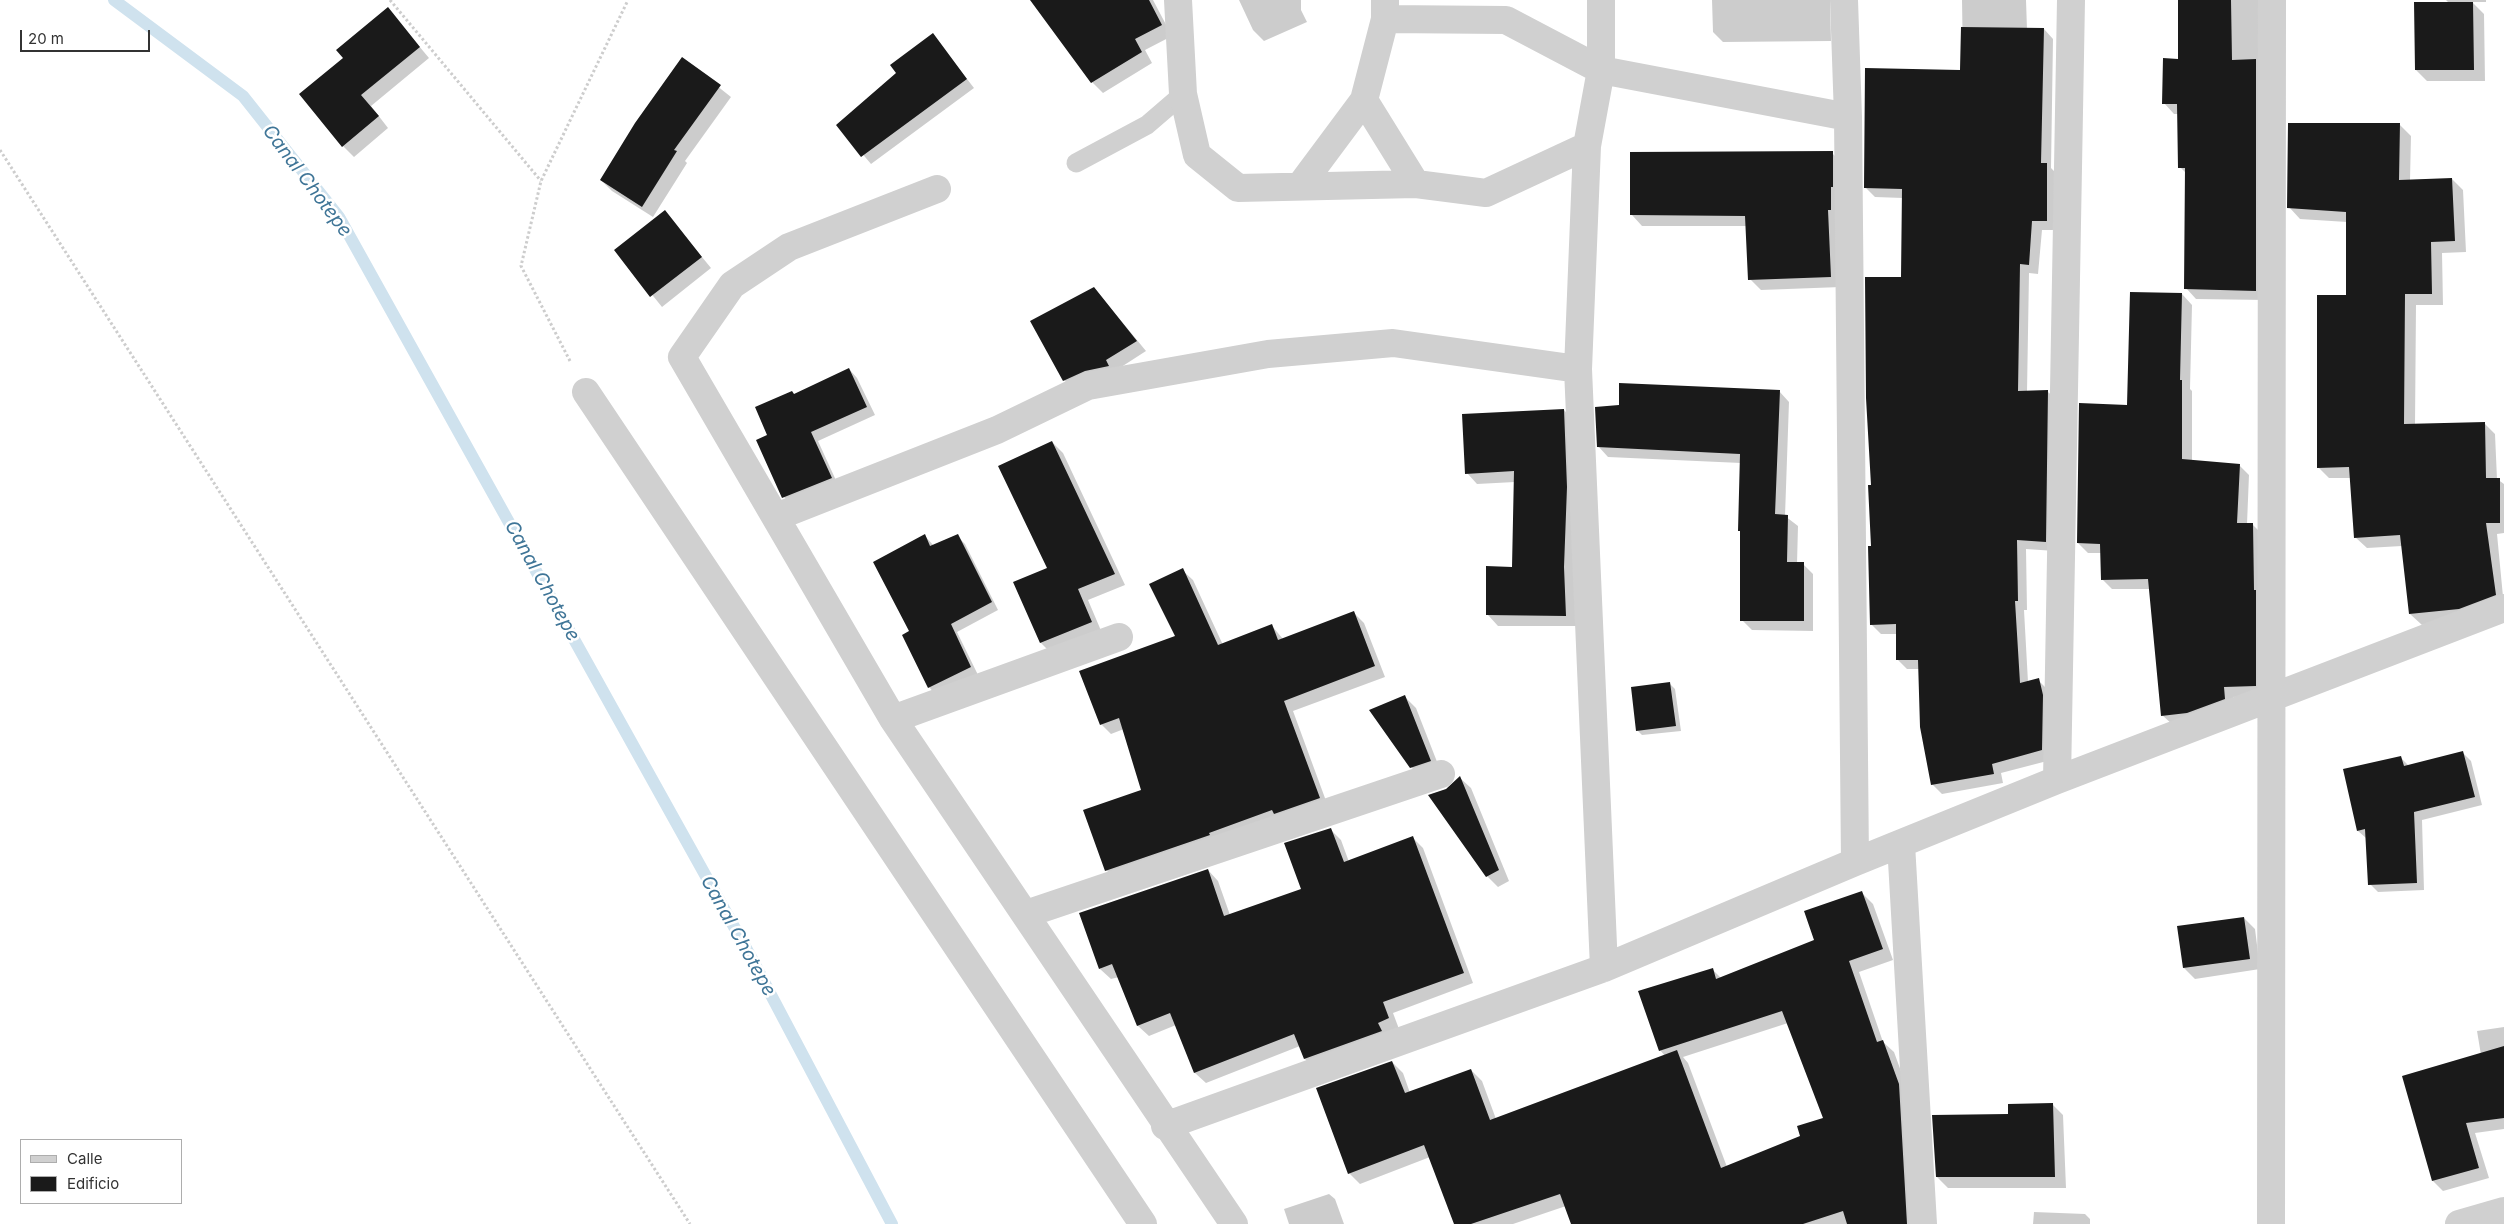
<!DOCTYPE html>
<html>
<head>
<meta charset="utf-8">
<style>
	body { margin:0 }
	#map { position:relative; width:2504px; height:1224px; overflow:hidden; background:#fff; font-family:Inter,sans-serif }
	canvas { display:block }
	.legend { position:absolute; left:20px; top:1139px; width:162px; height:65px; box-sizing:border-box; background:#fff; border:1px solid #adadad; margin:0; padding:6px 9px; list-style:none; font-size:15px; color:#333 }
	.legend li { display:flex; align-items:center; gap:10px; height:25px }
	.legend b { width:25px; border:1px solid #adadad }
	.scale { position:absolute; left:20px; top:30px; width:130px; height:22px; box-sizing:border-box; border:2px solid #333; border-top:0; padding-left:6px; font-size:15px; line-height:18px; white-space:nowrap; color:#333; -webkit-text-stroke:4px #fff; paint-order:stroke }
</style>
</head>
<body>
<div id="map">
<canvas width="2504" height="1224"></canvas>
<ul class="legend">
<li><b style="height:6px;background:#d0d0d0"></b>Calle</li>
<li><b style="height:14px;background:#1a1a1a"></b>Edificio</li>
</ul>
<div class="scale">20 m</div>
</div>
<script>
const ctx = document.querySelector('canvas').getContext('2d');
ctx.lineJoin = 'round';
function fillPath(path, color) { ctx.fillStyle = color; ctx.fill(path, 'evenodd'); }
function strokePath(path, color, width, dash) { ctx.strokeStyle = color; ctx.lineWidth = width; ctx.lineCap = dash ? 'butt' : 'round'; ctx.setLineDash(dash || []); ctx.stroke(path); }
function label(font, color, halo, rows, align = 'center') {
  ctx.font = font + ' Inter,sans-serif'; ctx.lineWidth = 5; ctx.setLineDash([]); ctx.textBaseline = 'middle'; ctx.strokeStyle = halo; ctx.fillStyle = color; for (const [text, x, y, turn = 0] of rows) {
    ctx.save(); ctx.translate(x, y); ctx.rotate((+turn || 0) * Math.PI / 180); ctx.textAlign = isNaN(turn) ? turn : align; if (halo) ctx.strokeText(text, 0, 0); ctx.fillText(text, 0, 0); ctx.restore();
  }
}
const shadow = new Path2D(`
	M1052,0H1153L1172,36L1145,50L1152,63L1103,93L1092,82Z
	M1239,0H1301V10L1307,22L1264,41L1253,30Z
	M1712,0H1830L1831,41L1723,42L1713,32Z
	M1962,0H2026L2027,29H2044L2053,39L2051,168L2057,174V230H2042L2038,274L2029,273L2027,392H2048L2058,401L2055,551L2026,549L2027,610H2024L2028,682L2038,680L2048,690L2051,760L2001,773L2003,783L1942,794L1932,784L1920,669H1907L1898,660L1897,634H1881L1871,624L1872,486L1902,278L1903,198L1875,197L1866,188L1963,67Z
	M2180,0H2271L2266,300L2196,299L2186,288V173L2180,167L2179,114H2174L2164,103L2180,60Z
	M2446,0H2486V2H2472L2484,14L2485,81H2427L2416,70L2449,3Z
	M388,9L429,58L371,106L388,128L354,157L343,146L344,58Z
	M933,35L974,88L871,164L838,125L897,73Z
	M682,58L731,97L685,161L687,163L653,217L612,191L601,180Z
	M2399,124L2411,136L2410,180L2452,179L2463,190L2466,252L2442,253L2443,305H2416L2415,425L2484,423L2495,434L2497,479L2504,484V533L2497,534L2504,607L2422,625L2410,614L2402,546L2367,548L2355,537L2351,478H2329L2318,467L2348,296L2347,222L2300,219L2289,207Z
	M1832,153L1843,164L1841,287L1761,290L1750,279L1747,226H1642L1632,215Z
	M665,212L711,268L662,307L616,250Z
	M1094,288L1146,351L1115,371L1074,390L1064,380Z
	M2182,294L2192,305L2190,389L2192,391V461L2239,465L2249,475L2247,524H2252L2262,534L2265,696L2233,697L2234,709L2173,725L2162,715L2150,589H2112L2102,579L2101,553H2088L2078,543L2128,407Z
	M849,369L857,378L875,415L818,441L839,487L792,505L784,497L769,435Z
	M1779,391L1789,402L1785,516L1798,526L1797,564H1803L1813,574V631L1752,630L1742,620V533L1739,530L1741,463L1608,457L1598,446Z
	M1564,410L1574,421L1576,626H1498L1488,615L1513,568L1515,482L1477,484L1467,473Z
	M1052,442L1063,453L1125,585L1088,600L1102,633L1052,654L1041,643L1015,583L1048,569Z
	M925,536L934,546L957,536L965,544L998,610L957,632L978,675L936,695L929,687L911,632Z
	M1182,570L1193,580L1223,645L1272,626L1283,639L1354,613L1364,623L1385,677L1293,711L1329,809L1117,880L1106,870L1143,791L1124,729L1111,734L1101,724L1176,637Z
	M1670,684L1675,689L1681,731L1642,735L1637,730Z
	M1405,697L1416,708L1441,772L1422,778L1411,767Z
	M2463,753L2471,761L2482,805L2422,820L2424,890L2378,892L2370,884L2366,838L2358,831L2401,758L2409,766Z
	M1460,778L1471,788L1509,881L1498,887L1487,876L1447,790Z
	M1330,829L1341,840L1349,862L1413,838L1423,848L1473,983L1393,1013L1399,1029L1316,1069L1305,1059L1300,1046L1206,1083L1195,1073L1176,1025L1149,1036L1138,1026L1119,977L1111,979L1100,969L1208,870L1218,881L1230,915L1303,890Z
	M1862,893L1873,904L1893,960L1859,972L1883,1042L1894,1052L1910,1096L1917,1224H1572L1566,1206L1513,1224H1455L1430,1157L1360,1184L1349,1173L1392,1062L1403,1073L1410,1093L1471,1070L1482,1081L1496,1119L1665,1056L1660,1050L1712,969L1721,978L1816,941ZM1788,1023L1825,1118L1802,1136L1727,1167L1688,1063L1683,1057Z
	M2244,918L2255,929L2260,969L2195,979L2184,968L2178,927Z
	M2504,1027V1129L2475,1133L2489,1178L2443,1191L2433,1181L2481,1055L2477,1031Z
	M2052,1104L2063,1115L2066,1188H1948L1937,1177L2009,1115Z
	M1329,1194L1335,1199L1344,1224H1289L1284,1209Z
	M2034,1212L2085,1214L2090,1219V1224H2033Z`);
const stream = new Path2D(`
	M114,0L243,96L339,217L752,959L892,1224`);
const building = new Path2D(`
	M1030,0H1149L1162,25L1135,39L1142,52L1091,83Z
	M2178,0H2231L2232,60L2256,59V291L2184,289L2185,168H2178L2177,104H2162L2163,58L2178,59Z
	M2414,2H2473L2474,70H2415Z
	M388,7L420,47L361,95L379,116L342,147L299,94L343,58L336,50Z
	M1961,27L2044,28L2041,163H2047V221H2032L2029,265L2020,264L2018,391L2048,390L2046,542L2017,540L2018,601H2015L2020,683L2039,678L2043,695L2042,750L1992,764L1994,774L1931,785L1920,727L1918,660H1896V624L1870,625L1868,546H1871L1868,485H1871L1866,398L1865,277H1901L1902,189L1864,188L1865,68L1960,70Z
	M933,33L967,79L861,157L836,125L896,73L890,65Z
	M682,57L721,85L674,150L677,151L642,207L600,180L635,123Z
	M2288,123H2400L2399,180L2452,178L2455,241L2431,242L2432,294H2405L2404,424L2485,422L2486,478H2500V523H2486L2496,595L2459,609L2409,614L2400,535L2354,538L2349,467L2317,468V295H2346V212L2287,208Z
	M1833,151V187H1831V210H1828L1831,277L1748,280L1745,216L1630,215V152Z
	M665,210L702,257L650,297L614,250Z
	M1094,287L1137,341L1106,360L1109,366L1085,371L1063,381L1030,321Z
	M2130,292L2182,293L2180,380H2182V459L2240,464L2237,523H2253L2254,590H2256V686L2224,687L2225,699L2187,713L2161,716L2148,579L2101,580L2100,544L2077,543L2079,403L2127,405Z
	M849,368L867,407L811,432L832,478L782,498L756,440L767,435L755,407L792,391L794,394Z
	M1619,383L1780,390L1775,514L1788,515L1787,562H1804V621H1740V531H1738L1740,454L1597,447L1595,407L1619,405Z
	M1564,409L1567,487L1564,567L1566,616L1486,615V566L1512,567L1514,471L1465,474L1462,414Z
	M1052,441L1115,574L1078,589L1092,622L1040,643L1013,582L1047,568L998,466Z
	M925,534L930,546L958,534L992,602L951,624L971,667L928,688L902,635L909,631L873,562Z
	M1183,568L1218,645L1272,624L1278,640L1354,611L1375,666L1284,701L1320,798L1274,814L1272,810L1209,833L1210,835L1105,871L1083,810L1141,790L1119,718L1100,725L1079,671L1175,636L1149,584Z
	M1670,682L1676,726L1636,731L1631,687Z
	M1405,695L1431,761L1410,768L1369,710Z
	M2463,751L2475,797L2414,812L2417,883L2368,885L2365,829L2357,831L2343,769L2401,756L2404,766Z
	M1460,776L1499,870L1486,877L1428,795L1446,789Z
	M1331,828L1344,862L1413,836L1464,973L1383,1002L1389,1018L1378,1023L1382,1031L1304,1059L1294,1034L1194,1073L1170,1013L1137,1026L1112,964L1099,969L1079,913L1208,869L1224,916L1301,889L1284,843Z
	M1862,891L1883,949L1849,961L1877,1042L1883,1040L1899,1084L1907,1224H1847L1843,1211L1803,1224H1571L1560,1194L1471,1224H1454L1424,1145L1348,1174L1316,1088L1392,1061L1405,1093L1471,1069L1490,1120L1677,1050L1721,1168L1800,1136L1797,1126L1823,1118L1782,1011L1659,1051L1638,991L1713,968L1716,979L1814,940L1804,911Z
	M2244,917L2250,959L2183,968L2177,926Z
	M2504,1046V1118L2466,1123L2479,1168L2432,1181L2402,1076Z
	M2053,1103L2055,1177H1936L1932,1115L2008,1114V1104Z`);
const path = new Path2D(`
	M390,0L541,181
	M0,150L690,1224
	M570,361L521,266L541,181L628,0`);
const service = new Path2D(`
	M1076,163L1147,125L1183,94`);
const minor = new Path2D(`
	M1178,0L1183,94L1197,155L1238,188L1416,184L1486,193L1587,146
	M1601,0V70L1587,146L1578,369L1604,968
	M1844,0L1848,117L1855,862
	M1385,19L1506,20L1601,70L1848,117
	M1364,100L1416,184
	M1300,186L1364,100L1385,19V1
	M937,189L789,247L732,285L682,357L893,719L1234,1224
	M586,392L1143,1224
	M776,517L997,430L1088,386L1268,354L1393,343L1578,369
	M893,719L1119,637
	M2057,780L2071,0
	M1901,844L1923,1224
	M1026,914L1441,774
	M1165,1126L1604,968L1855,862L2057,780L2504,608
	M2271,1224L2272,0
	M2459,1224L2504,1211`);
const waterNames = [
	["Canal Chotepe",307,181,53],
	["Canal Chotepe",542,581,61],
	["Canal Chotepe",738,936,61]
];
fillPath(shadow, '#0003');
strokePath(stream, '#cfe2ee', 12);
fillPath(building, '#1a1a1a');
strokePath(path, '#cdcdcd', 3, [2.5, 2.5]);
strokePath(service, '#d0d0d0', 19);
strokePath(minor, '#d0d0d0', 28);
label('italic 19px', '#3f7597', '#fff', waterNames);
</script>
</body>
</html>
